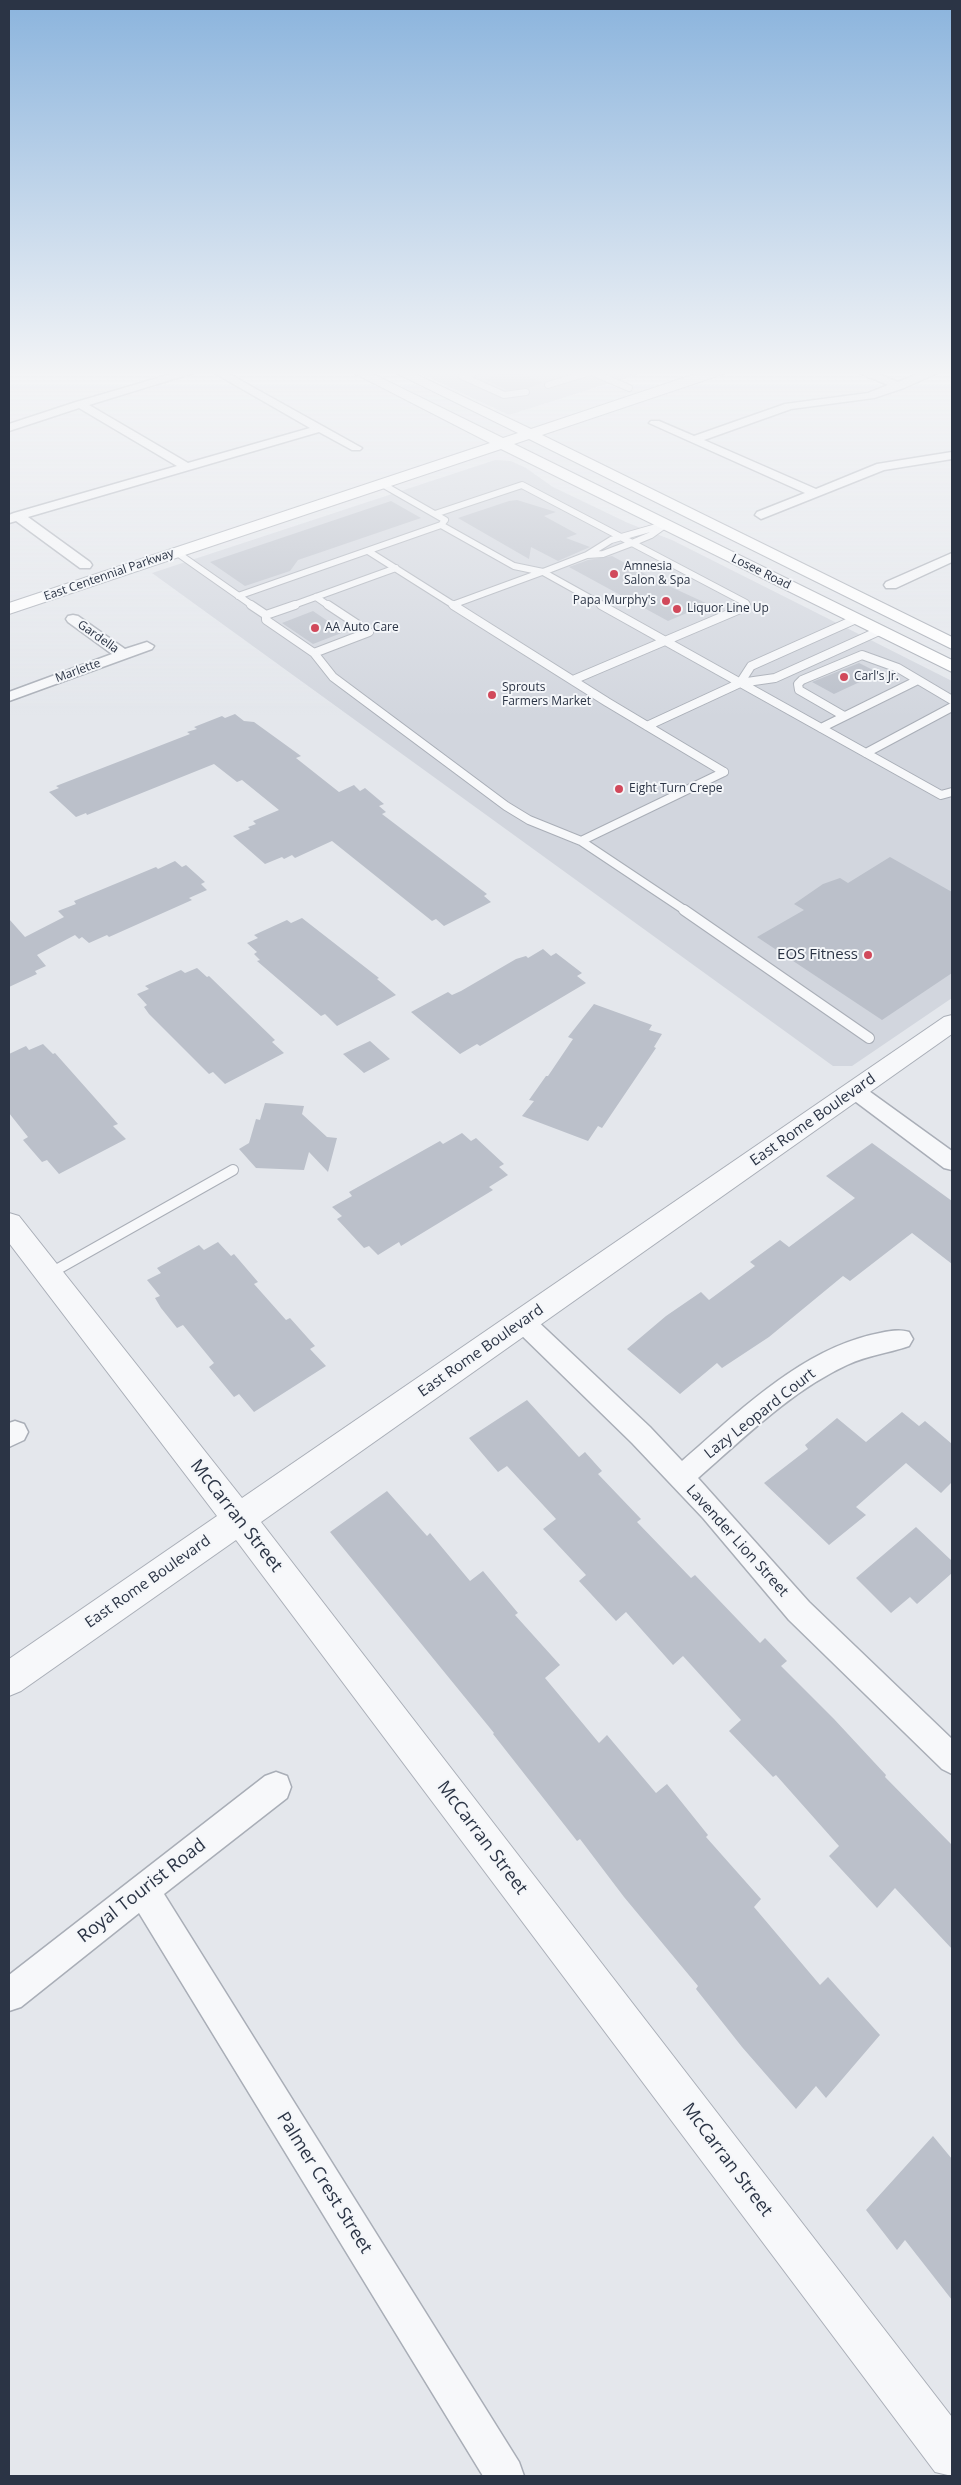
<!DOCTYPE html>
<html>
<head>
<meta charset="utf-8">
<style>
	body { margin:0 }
	#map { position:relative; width:961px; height:2485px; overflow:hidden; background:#e4e7ec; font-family:"Open Sans",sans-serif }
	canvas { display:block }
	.frame { position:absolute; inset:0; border:10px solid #2b3445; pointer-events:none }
</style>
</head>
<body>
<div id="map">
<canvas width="961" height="2485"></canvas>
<div class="frame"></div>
</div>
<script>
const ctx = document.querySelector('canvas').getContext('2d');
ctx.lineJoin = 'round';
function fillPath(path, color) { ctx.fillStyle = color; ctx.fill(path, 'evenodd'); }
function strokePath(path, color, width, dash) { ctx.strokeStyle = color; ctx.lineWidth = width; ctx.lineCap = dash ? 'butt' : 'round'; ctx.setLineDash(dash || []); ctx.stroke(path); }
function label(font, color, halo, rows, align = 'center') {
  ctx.font = font + ' "Open Sans",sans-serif'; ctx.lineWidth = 4; ctx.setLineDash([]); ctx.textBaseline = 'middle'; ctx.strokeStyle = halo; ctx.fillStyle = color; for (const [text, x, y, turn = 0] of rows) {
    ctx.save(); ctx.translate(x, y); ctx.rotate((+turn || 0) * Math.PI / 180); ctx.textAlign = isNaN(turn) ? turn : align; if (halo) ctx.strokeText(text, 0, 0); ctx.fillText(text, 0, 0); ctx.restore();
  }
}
const built = new Path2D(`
	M413,370H651L509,415Z
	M495,460L511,461L526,468L553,487L628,523L672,540L952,681V998L852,1066H833L152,573Z`);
const building = new Path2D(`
	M514,370L543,383L528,388L507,390L484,379Z
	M517,500L556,512L544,516L577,534L566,538L590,547L558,561L531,547L529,559L458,518L509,501Z
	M391,501L421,518L298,560L290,571L245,586L210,562Z
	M612,556L658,581L708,604L668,621L569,567L588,560Z
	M313,611L344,632L313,644L282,623Z
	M859,663L879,673L834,694L812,682Z
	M235,714L244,721L254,722L301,756L296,758L339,792L354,785L360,791L365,788L384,804L379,806L386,812L382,814L487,894L484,896L491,902L444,926L436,919L432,921L332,841L295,858L292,855L284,859L282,857L265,864L233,836L250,829L248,827L256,824L253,821L279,810L242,780L237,782L214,764L87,815L86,813L76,817L49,792L59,788L56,786L190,734L187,732L197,729L194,727L222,716L225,718Z
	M890,857L952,892V973L882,1020L757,937L804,910L794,904L823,884L840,878L848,883Z
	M175,861L182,867L186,865L205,882L201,884L207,890L189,898L192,900L109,937L107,935L89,943L82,937L79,939L75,935L37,955L46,966L35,971L37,974L9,987V919L25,937L64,917L58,911L76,904L74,901L156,867L158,869Z
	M302,918L379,978L377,979L396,995L337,1026L325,1014L321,1016L257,961L260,960L254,954L257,952L247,943L258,938L254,935L287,920L291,923Z
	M543,949L551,956L556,953L582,973L577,976L586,983L480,1046L477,1044L460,1054L411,1012L448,992L452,995L461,991L516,959L526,956L528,958Z
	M197,968L207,977L209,976L275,1040L272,1042L284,1053L225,1084L213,1072L209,1074L149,1014L144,1007L147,1005L137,994L149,989L145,986L181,970L185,973Z
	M594,1004L652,1025L649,1030L662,1034L654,1047L656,1048L602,1128L598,1126L588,1141L522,1116L534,1101L529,1100L546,1076H548L573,1039L568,1037Z
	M370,1041L390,1059L364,1073L343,1054Z
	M43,1044L53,1054L55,1053L118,1124L113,1126L126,1139L59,1174L47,1160L42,1162L23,1140L28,1137L9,1113V1054L26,1046L29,1050Z
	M265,1103L304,1106L302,1114L327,1137L337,1138L328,1172L309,1152L304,1170L256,1168L239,1149L249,1143L256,1119L260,1120Z
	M462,1133L471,1141L476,1138L504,1164L499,1167L508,1175L489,1187L493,1190L401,1246L399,1242L378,1255L369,1246L364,1248L337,1219L342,1216L332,1207L352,1196L349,1192L440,1141L443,1144Z
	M872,1143L952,1201V1264L912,1233L850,1281L843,1276L769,1337L722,1368L717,1363L680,1394L627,1349L666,1316L701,1292L709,1300L755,1266L750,1262L780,1240L789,1247L855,1198L826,1176Z
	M218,1242L231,1256L234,1254L258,1282L254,1284L286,1320L290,1318L315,1346L310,1349L326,1366L254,1412L239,1394L234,1397L209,1367L214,1363L183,1325L177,1328L161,1308L155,1298L160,1296L147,1280L161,1273L157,1268L199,1245L204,1250Z
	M527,1400L579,1457L585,1452L602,1471L598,1474L641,1519L637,1522L691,1578L695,1575L760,1643L765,1638L787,1661L781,1666L834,1719L886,1775L885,1777L952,1845V1949L895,1888L877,1908L829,1856L839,1846L776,1775L773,1777L729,1731L741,1720L683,1656L673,1665L626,1612L616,1621L579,1581L586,1575L543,1529L556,1519L507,1466L498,1472L469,1438Z
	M902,1412L919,1426L925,1421L952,1444V1482L941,1493L906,1463L856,1507L866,1515L829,1545L764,1483L808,1449L805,1445L837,1418L866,1442Z
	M387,1491L427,1536L430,1533L470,1581L483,1571L518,1613L515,1615L560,1665L545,1678L599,1743L607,1735L656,1793L667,1784L708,1835L706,1837L761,1899L754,1907L820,1985L828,1977L880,2035L826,2098L816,2086L796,2109L742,2047L696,1989L698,1986L624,1897L580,1839L577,1841L493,1734L494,1733L330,1532Z
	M916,1527L952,1561V1573L917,1604L910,1597L891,1613L856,1578Z
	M933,2136L952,2159V2300L905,2240L897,2250L866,2210Z`);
const serviceFar2 = new Path2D(`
	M587,370L629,388
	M870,375L882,370
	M462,376L504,395L526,392
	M462,376L482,370
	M548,385L591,372
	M382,484L445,520L441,525L514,566L543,572
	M435,514L522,485L746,603L745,606
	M368,551L455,606
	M176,552L253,606
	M587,555L611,540L660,526
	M238,596L441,525
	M316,597L329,606
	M455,604L542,572
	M291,606L396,568
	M604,606L543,572L587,555L603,554L632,543L651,535L665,525`);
const serviceFar1 = new Path2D(`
	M251,605L266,615V620L314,653L369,632L328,605
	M453,605L607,702L724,772
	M601,605L941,795L952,792
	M266,615L295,605
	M314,653L333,677L506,806L529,820L581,841
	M573,680L745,607L746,605
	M740,683L751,666L856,619
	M844,716L799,690L798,684L802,680L862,655L898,668L952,700
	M647,726L740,683L775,678L879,631
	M821,728L916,681
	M866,753L952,707
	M686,911L581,841L724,772`);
const service = new Path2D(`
	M684,910L869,1038
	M49,1274L233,1170`);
const minor = new Path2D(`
	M185,370H203L89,405L188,463L310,428L209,370H222L362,448L360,450H352L319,432L28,517L90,562L92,565L90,568H80L16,521L9,523V515L14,513L177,466L79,408L9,431V424L76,402Z
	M853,370H868L898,382L928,370H944L904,388L874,398L791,409L704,440L816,489L877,464L952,452V459L884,470L761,519L755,515L757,512L805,493L649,423L651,421H659L694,436L785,404L868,393L888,385Z
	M952,553V562L896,588H886L884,585L886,582Z
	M73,615L78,616L125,649L147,642L154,646L152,649L9,701V692L112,654L68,622L66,619L68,616Z
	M855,1084L862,1086L952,1151V1170L944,1168L848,1096L845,1091L848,1086Z
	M523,1312L531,1315L650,1427L682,1461C740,1411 802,1348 880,1333C890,1331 899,1329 909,1332L913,1339L909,1346C889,1353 868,1355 847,1365C791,1391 745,1437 698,1478L809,1602L952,1739V1774L942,1769L789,1620L703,1518L632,1443L515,1329L511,1322L515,1315Z
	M15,1421L24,1424L28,1432L24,1440L9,1447V1423Z
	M276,1772L287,1776L291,1787L287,1798L164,1894L519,2462L524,2476H483L139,1913L21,2007L9,2011V1975L265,1776Z`);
const tertiary = new Path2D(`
	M952,1015V1034L261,1522L952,2417V2476L935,2472L236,1540L21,1691L9,1696V1659L217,1516L9,1243V1213L19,1216L242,1498L944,1017Z`);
const secondary = new Path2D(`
	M348,370H365L503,438L518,433L390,370H407L531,429L707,370H727L726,373L542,435L952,637V649L529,439L514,444L952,660V672L501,449L9,614V603L490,443Z`);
const markers = [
	[614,574,5,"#d1495b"],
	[666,601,5,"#d1495b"],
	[677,609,5,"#d1495b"],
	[315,628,5,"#d1495b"],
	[844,677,5,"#d1495b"],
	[492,695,5,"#d1495b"],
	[619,789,5,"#d1495b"],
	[868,955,5,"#d1495b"]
];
const farPoinames = [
	["Amnesia",624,567],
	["Salon & Spa",624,581],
	["Papa Murphy's",656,601,"right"],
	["Liquor Line Up",687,609],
	["AA Auto Care",325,628],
	["Carl's Jr.",854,677],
	["Sprouts",502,688],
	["Farmers Market",502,702],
	["Eight Turn Crepe",629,789]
];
const farStreetnames = [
	["Losee Road",761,572,26],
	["East Centennial Parkway",109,575,-19],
	["Gardella",98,637,35],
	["Marlette",78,671,-20]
];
const poiNames = [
	["EOS Fitness",858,955]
];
const streetNames = [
	["East Rome Boulevard",813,1120,-35],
	["East Rome Boulevard",481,1351,-35],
	["Lazy Leopard Court",760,1414,-38],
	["Lavender Lion Street",737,1541,48],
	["East Rome Boulevard",148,1582,-35]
];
const nearStreetnames = [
	["McCarran Street",236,1516,52],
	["McCarran Street",482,1838,53],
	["Royal Tourist Road",142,1891,-38],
	["McCarran Street",727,2160,53],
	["Palmer Crest Street",324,2183,58]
];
fillPath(built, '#d2d6de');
fillPath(building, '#bbc0ca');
strokePath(serviceFar2, '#a9aeb7', 8);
strokePath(serviceFar1, '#a9aeb7', 10);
strokePath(service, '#a9aeb7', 12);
strokePath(minor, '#a9aeb7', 3);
strokePath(tertiary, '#a9aeb7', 2);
strokePath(secondary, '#a9aeb7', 2);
strokePath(serviceFar2, '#f7f8fa', 6);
strokePath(serviceFar1, '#f7f8fa', 8);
strokePath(service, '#f7f8fa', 10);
fillPath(minor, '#f7f8fa');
fillPath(tertiary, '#f7f8fa');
fillPath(secondary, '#fff');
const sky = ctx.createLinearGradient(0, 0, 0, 718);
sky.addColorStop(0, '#8bb4dd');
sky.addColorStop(0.52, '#f3f4f6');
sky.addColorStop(1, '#f3f4f600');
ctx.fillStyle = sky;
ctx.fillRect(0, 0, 961, 718);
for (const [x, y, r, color] of markers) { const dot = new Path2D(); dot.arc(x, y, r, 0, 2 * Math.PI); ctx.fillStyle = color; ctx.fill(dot); strokePath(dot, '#f4f6f9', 2); }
label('12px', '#2b3445', '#f4f6f9', farPoinames, 'left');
label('12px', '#2b3445', '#f4f6f9', farStreetnames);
label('15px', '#2b3445', '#f4f6f9', poiNames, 'right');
label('15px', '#2b3445', '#f4f6f9', streetNames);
label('18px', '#2b3445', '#f4f6f9', nearStreetnames);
</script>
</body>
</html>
